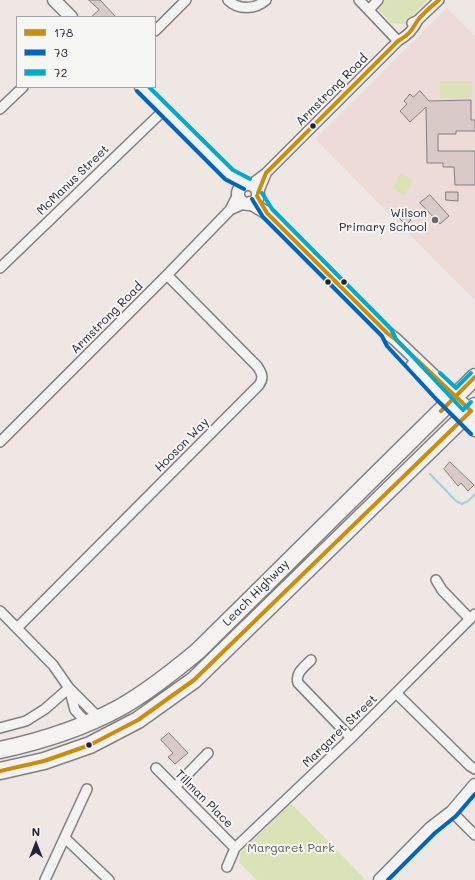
<!DOCTYPE html>
<html>
<head>
<meta charset="utf-8">
<style>
	body { margin:0 }
	#map { position:relative; width:475px; height:880px; overflow:hidden; background:#eee7e4; font-family:Mali,sans-serif }
	canvas { display:block }
	.legend { position:absolute; left:16px; top:16px; width:140px; height:72px; box-sizing:border-box; background:#f6f6f2; border:1px solid #a1a1a9; margin:0; padding:5px 7px; list-style:none; font-size:12px; color:#22223b }
	.legend li { display:flex; align-items:center; gap:8px; height:20px }
	.legend b { width:20px; border:1px solid #a1a1a9 }
	.north { position:absolute; left:16px; top:824px; width:40px; height:40px; -webkit-text-stroke:3px #f6f6f2; paint-order:stroke; rotate:0deg; font-size:11px; font-weight:700; line-height:16px; text-align:center; color:#22223b }
	.north::after { content:''; display:block; margin:auto; width:14px; height:18px; background:#22223b; clip-path:polygon(50% 0,100% 100%,50% 72%,0 100%) }
</style>
</head>
<body>
<div id="map">
<canvas width="475" height="880"></canvas>
<ul class="legend">
<li><b style="height:5px;background:#cc8c0c"></b>178</li>
<li><b style="height:5px;background:#0065bd"></b>73</li>
<li><b style="height:5px;background:#00a9ce"></b>72</li>
</ul>
<div class="north">N</div>
</div>
<script>
const ctx = document.querySelector('canvas').getContext('2d');
ctx.lineJoin = 'round';
function fillPath(path, color) { ctx.fillStyle = color; ctx.fill(path, 'evenodd'); }
function strokePath(path, color, width, dash) { ctx.strokeStyle = color; ctx.lineWidth = width; ctx.lineCap = dash ? 'butt' : 'round'; ctx.setLineDash(dash || []); ctx.stroke(path); }
function label(font, color, halo, rows, align = 'center') {
  ctx.font = font + ' Mali,sans-serif'; ctx.lineWidth = 4; ctx.setLineDash([]); ctx.textBaseline = 'middle'; ctx.strokeStyle = halo; ctx.fillStyle = color; for (const [text, x, y, turn = 0] of rows) {
    ctx.save(); ctx.translate(x, y); ctx.rotate((+turn || 0) * Math.PI / 180); ctx.textAlign = isNaN(turn) ? turn : align; if (halo) ctx.strokeText(text, 0, 0); ctx.fillText(text, 0, 0); ctx.restore();
  }
}
const built = new Path2D(`
	M447,8L475,36V300L315,139Z`);
const green = new Path2D(`
	M385,0H428L404,24L391,23L377,8Z
	M440,81H472V98H440Z
	M401,173L413,180L404,196L392,188Z
	M291,803L364,878L362,880H257L239,862L241,852Z`);
const stream = new Path2D(`
	M430,474L456,501L462,504L468,501L475,494`);
const building = new Path2D(`
	M89,0H100L116,17H91L99,10Z
	M420,91L429,101L471,100V120H475V131H456V134H438V151H475V185H455L454,167H443V163H427L426,107L410,122L400,111L407,104L404,101L410,94L413,97Z
	M446,192H458V201L446,200Z
	M430,195L449,216L440,224L420,203Z
	M404,213L411,220L406,225L399,218Z
	M450,462L474,485L468,491L461,483L458,486L444,469Z
	M169,733L188,753L175,764L168,757L173,753L161,740Z`);
const street = new Path2D(`
	M228,0C238,10 255,10 266,0
	M359,0L398,41
	M369,10L378,0
	M412,23L418,20L439,0
	M155,31L186,0
	M0,109L23,87
	M250,185L266,173L398,41C408,35 413,30 418,20
	M258,193L266,174
	M230,210L246,203
	M0,268L164,110
	M0,442L167,275L230,210L238,194
	M436,580L442,590L470,619
	M0,611L53,665L69,688L75,710L87,723
	M17,628L259,385C264,378 262,373 257,366L167,275
	M311,660C304,667 295,673 298,683L351,738
	M69,688L94,713L101,717
	M396,693L470,766L475,769
	M0,728L26,721L45,709L69,688
	M156,768L235,848
	M175,787L208,753
	M452,812L475,835
	M65,838L109,880
	M227,867L235,848L351,738L475,614
	M45,880L87,789`);
const secondary = new Path2D(`
	M54,0L71,17
	M141,87L229,175L247,184
	M238 194a10 10 0 1 1 20 0a10 10 0 1 1-20 0Z
	M250,203L267,213L387,333L395,339L475,415
	M413,365L441,396L475,430
	M380,880L431,828L452,812L475,785`);
const highway = new Path2D(`
	M0,750C42,741 83,728 121,707C149,691 174,671 198,651L475,377
	M0,771L44,761L90,745L138,720L194,680L475,406`);
const bus1 = new Path2D(`
	M258,193L266,173L398,41C411,33 410,32 418,20C423,13 432,6 439,0
	M441,411L475,377
	M0,771L44,761L90,745L138,720L194,680L471,411L395,339L387,333L267,213L257,196`);
const bus2 = new Path2D(`
	M137,91L225,179L244,189
	M252,199L263,217L382,336L387,346L437,400L471,434
	M388,880L435,833L456,816L475,794`);
const bus3 = new Path2D(`
	M149,87L233,170L250,179
	M262,193L272,209L391,329L396,339L463,410L471,402
	M440,373L456,388L471,373`);
const markers = [
	[313,126,3.5,"#22223b"],
	[435,220,4,"#696776"],
	[328,282,3.5,"#22223b"],
	[344,282,3.5,"#22223b"],
	[89,745,3.5,"#22223b"]
];
const streetNames = [
	["Armstrong Road",332,90,-45],
	["McManus Street",73,180,-44],
	["Armstrong Road",107,318,-45],
	["Hooson Way",182,445,-45],
	["Leach Highway",256,593,-45],
	["Margaret Street",340,731,-44],
	["Tillman Place",204,799,45]
];
const poiNames = [
	["Wilson",427,213],
	["Primary School",427,227]
];
const parkNames = [
	["Margaret Park",291,848]
];
fillPath(built, '#ecdbd7');
fillPath(green, '#dce2b7');
strokePath(stream, '#a0d1e0', 2);
fillPath(building, '#d9cac7');
strokePath(building, '#827f83', 1);
strokePath(street, '#827f83', 12);
strokePath(secondary, '#827f83', 15);
strokePath(highway, '#827f83', 19);
strokePath(street, '#f4f3f1', 9);
strokePath(secondary, '#f4f3f1', 12);
strokePath(highway, '#f4f3f1', 16);
strokePath(bus1, '#cc8c0c', 4);
strokePath(bus2, '#0065bd', 4);
strokePath(bus3, '#00a9ce', 4);
for (const [x, y, r, color] of markers) { const dot = new Path2D(); dot.arc(x, y, r, 0, 2 * Math.PI); ctx.fillStyle = color; ctx.fill(dot); strokePath(dot, '#f6f6f2', 1.5); }
label('12px', '#22223b', '#f6f6f2', streetNames);
label('12px', '#22223b', '#f6f6f2', poiNames, 'right');
label('12px', '#555a55', '#f6f6f2', parkNames);
</script>
</body>
</html>
